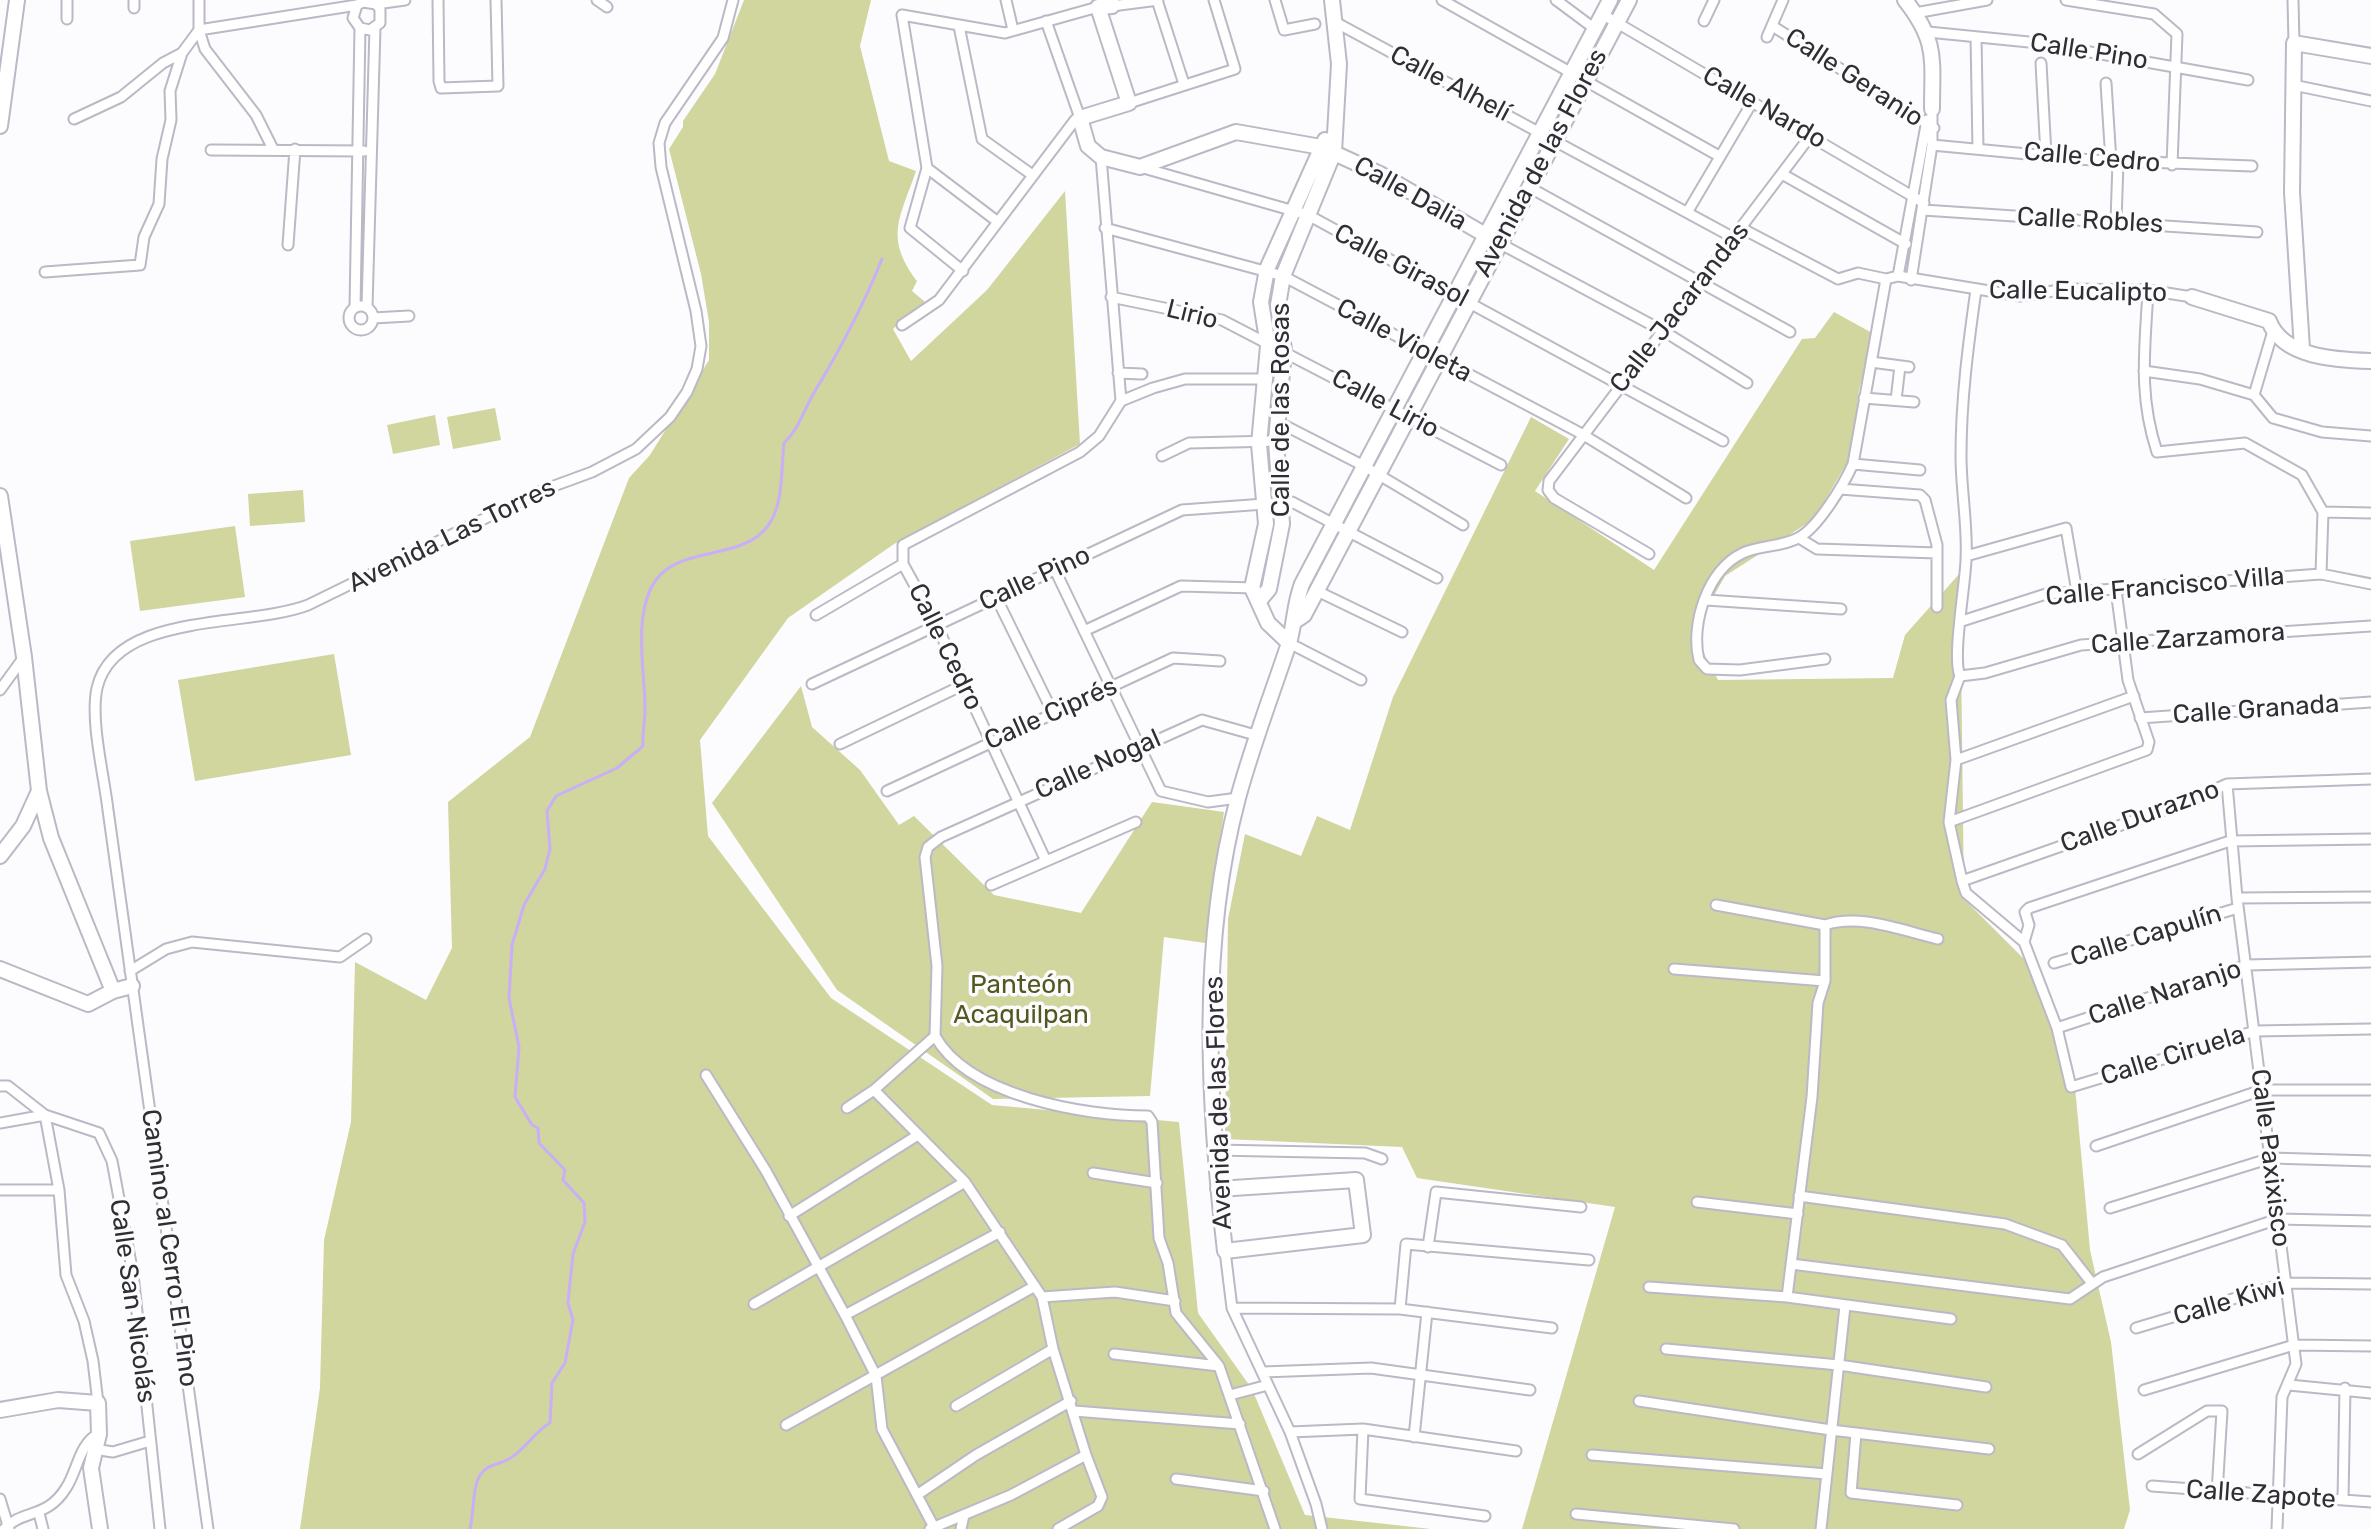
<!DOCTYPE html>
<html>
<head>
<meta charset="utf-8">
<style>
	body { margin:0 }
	canvas { display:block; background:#fcfbfe }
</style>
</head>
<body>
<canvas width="2371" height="1529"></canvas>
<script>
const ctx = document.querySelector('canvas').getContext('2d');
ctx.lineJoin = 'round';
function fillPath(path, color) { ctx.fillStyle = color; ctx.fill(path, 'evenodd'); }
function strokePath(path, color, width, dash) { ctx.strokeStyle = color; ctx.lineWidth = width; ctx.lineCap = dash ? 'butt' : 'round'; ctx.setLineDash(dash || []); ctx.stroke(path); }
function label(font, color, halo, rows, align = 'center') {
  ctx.font = font + ' Rubik,sans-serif'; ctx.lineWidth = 7; ctx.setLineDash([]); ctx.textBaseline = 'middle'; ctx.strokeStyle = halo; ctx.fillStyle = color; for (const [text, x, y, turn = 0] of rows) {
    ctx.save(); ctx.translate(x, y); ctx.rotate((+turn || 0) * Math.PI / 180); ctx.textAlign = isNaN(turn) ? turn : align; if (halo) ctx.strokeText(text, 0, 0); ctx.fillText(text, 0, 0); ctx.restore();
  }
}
const green = new Path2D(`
	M744,0H871L860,46L889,161L916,171C900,218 884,237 917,281L912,291L925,302L893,329L911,361L987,290L1065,191L1080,444L894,544L788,618L700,740L708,836L831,998L992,1105L1179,1122L1198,1313L1252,1389L1305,1515L1431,1529H300L320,1388L324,1240L351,1122L355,962L426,1000L452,948L448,802L530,737L629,478L650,455L709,360V322L701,274L669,149L683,127V121L715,74Z
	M1834,312L1874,334L1859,390L1851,456L1814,519L1725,576L1693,633L1718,680L1893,678L1905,635L1960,573L1964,899L2027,962L2075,1087L2090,1250L2111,1342L2130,1510L2124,1529H1522L1615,1207L1417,1178L1402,1147L1225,1139L1228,919L1245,834L1301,856L1317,816L1350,830L1393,697L1531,417L1569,439L1535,491L1654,570L1802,339L1815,338Z
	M495,408L501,440L453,449L447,417Z
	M435,415L440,445L393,454L387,425Z
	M303,490L305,522L250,526L248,494Z
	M235,526L245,597L140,611L130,541Z
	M334,654L351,755L195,781L178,680Z
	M801,686L812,727L860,770L899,825L914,816L994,895L1081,913L1152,802L1224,812L1205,943L1164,937L1150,1096L993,1099L837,990L712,803Z`);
const stream = new Path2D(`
	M470,1529C474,1514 472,1493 478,1479C485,1464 496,1466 509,1459C525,1450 534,1432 550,1423L552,1383L565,1363L573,1320L568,1303L573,1254L585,1222L584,1203L563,1180L565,1170L539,1143L538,1128L532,1125L515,1097L519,1047L509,998L512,945L524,905L545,869L550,849L547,811L556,796L617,768L643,746C642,733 645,722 645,709C645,671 634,624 651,588C673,543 739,563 767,527C784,506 781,468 784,443C799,429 804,409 815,391C841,348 863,306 882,259`);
const street = new Path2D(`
	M67,0V19
	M134,0V8
	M199,0V30L205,49L256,115L273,149
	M438,0L439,81L441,88L498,86L496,0
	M597,0L607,7
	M1006,0L1013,30
	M1157,0L1184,84
	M1275,0L1284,30L1315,24
	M1442,0L1719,156
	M1556,0L1595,29
	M2066,0L2154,14L2177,34L2172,165
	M2293,0L2294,43
	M376,4L405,0
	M1112,6L1158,0
	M1915,13L1987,0
	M1602,14L1924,203
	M1704,21L1714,0
	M1335,22L1734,238
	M959,26L982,139L1031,174
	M1774,27L1934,128
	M1928,32L2039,43L2248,80
	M1767,37L1783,0
	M1976,37L1978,149
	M2041,63L2046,155
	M2106,83L2111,162
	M2293,85L2371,101
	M1129,103L1235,69L1214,0
	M74,119L121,97L163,63L182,53
	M1932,145L2091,160L2252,166
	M211,150L364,151
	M1101,157L1121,401
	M1140,167L1308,215L1723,441
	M927,168L910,228L963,271
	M1782,174L1906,244
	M1527,186L1790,332
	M1923,210L2257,232
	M1688,211L1753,101
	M2116,221L2118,162
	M998,222L927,168L902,15L1005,33L1098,7
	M1105,228L1283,276L1582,434L1686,498
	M1741,228L1838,279L1858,273L1886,279L1898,276L2020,296L2067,289L2148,290L2192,297
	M1499,243L1665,332L1747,383
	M288,245L295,149
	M45,272L140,265L144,237L159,204L162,159L171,120L170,91L182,53L199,30L357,5
	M1898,276L1927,120
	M1911,280L1932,145V109
	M1976,290C1968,346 1961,400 1961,456C1961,491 1968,526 1966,560C1965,587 1952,658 1960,676L1951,700L1956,760L1949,822L1962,881L1966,893L2024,942L2057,1028L2071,1087L2255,1031L2371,1029
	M2148,290C2145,349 2138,394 2157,452L2245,443L2302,475L2323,512L2321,574
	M1111,297L1222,320L1501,465
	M349 318a12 12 0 1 1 24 0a12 12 0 1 1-24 0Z
	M355,307L360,28L353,18L357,5L363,2L376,4L380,9V23L370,30L360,28
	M367,307L375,28
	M373,318L409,316
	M902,325L939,300L1075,120L1080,118L1046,21
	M1871,362L1909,367
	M2144,371L2200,379L2254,395L2273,418L2322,432L2371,436
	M1118,373L1142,374
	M2254,395L2273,331
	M1864,398L1914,402
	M1896,400L1900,366
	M1278,422L1364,466L1463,525
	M1162,456L1189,443L1276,441
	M1853,464L1920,470
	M1840,489L1920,495L1925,500L1937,545V607
	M2323,512L2371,513
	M1799,538L1817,549L1937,553
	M1649,554L1554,498L1548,490L1549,481L1811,135
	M1966,556L2066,528L2077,592
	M1055,570L1161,791L1208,802L1238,798
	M1315,590L1402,632
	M996,597L1053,713
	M1706,600L1841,609
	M816,615L903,564
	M1962,621L2046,594L2321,574L2371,584
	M1084,631L1181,586L1255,588
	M1289,643L1361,680
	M1825,659L1740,670L1707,669L1699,660C1690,624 1708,569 1743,553C1760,545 1782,547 1798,538C1818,528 1844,484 1853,464L1886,279
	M1960,676L1985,673L2081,645L2371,626
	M812,684L1182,510L1292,502L1437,578
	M0,690L24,657
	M2140,718L2371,702
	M840,744L963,685
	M1956,760L2134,696
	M2227,784L2237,898L2296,1364L2282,1397L2277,1529
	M887,791L1173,658L1220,661
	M1949,822L2147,750L2149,742L2128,680L2116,590
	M1046,861L936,624L903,564V545L1080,452L1099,436L1121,401L1153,388L1185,379H1265
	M1962,881L2192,800L2227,784L2371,779
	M991,885L1136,822
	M2237,898L2371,897
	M1716,905L1825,925C1860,913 1903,931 1938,939
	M2024,942L2029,925L2025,912L2029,908L2230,841L2371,839
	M2054,963L2238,908
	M1674,969L1825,981
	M130,971L166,949L192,942L340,957L366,939
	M2057,1028L2247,965L2371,962
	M935,1036C968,1096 1084,1116 1148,1116L1152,1122L1159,1238L1168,1263L1176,1313L1219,1366L1275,1529
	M935,1036L937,966L925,857L928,847L941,837L1202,720L1259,736
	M706,1075L766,1171L845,1315L876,1376L882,1429L935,1529
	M0,1086H8L45,1115L99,1133L112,1161L133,1274L160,1529
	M874,1090L965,1182L1042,1297L1053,1349L1086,1455L1102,1497L1098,1506L1058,1529
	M847,1108L874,1090L935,1036
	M45,1115L59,1190L66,1275L84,1321L93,1361L98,1403
	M0,1123L45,1115
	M2096,1146L2262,1090H2371
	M1215,1150L1365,1153L1382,1159
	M1093,1173L1157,1183
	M0,1190H59
	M1799,1196L2005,1224L2062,1245L2091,1282
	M1697,1202L1798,1214
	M2110,1208L2271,1158L2371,1161
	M789,1216L918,1135
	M1428,1247L1436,1192L1581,1207
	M1225,1251L1232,1308L1290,1432L1316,1504L1322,1529
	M1791,1264L2070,1299L2103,1277L2278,1219L2371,1221
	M1649,1287L1787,1297L1951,1319
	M1042,1297L1115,1292L1175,1301
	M1787,1297L1812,1097L1818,1003L1825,981V925
	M754,1304L965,1182
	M1232,1308L1400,1309L1552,1328
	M1400,1309L1406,1244L1589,1260
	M845,1315L1000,1232
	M2136,1328L2286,1283L2371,1284
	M1666,1349L1839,1365L1986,1387
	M1114,1354L1219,1366
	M1263,1372L1371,1368L1530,1390
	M2289,1385L2371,1393
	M2144,1390L2294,1345L2371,1346
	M1230,1395L1268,1385
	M1639,1401L1831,1430L1989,1449
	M956,1406L1053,1349
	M1074,1411L1240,1424
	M786,1425L1035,1286
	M1363,1429L1360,1499L1485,1516
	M1290,1432L1363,1429L1516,1451
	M1856,1433L1851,1493L1957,1505
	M1414,1437L1427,1312
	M94,1449L113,1452L150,1441
	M2138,1454L2207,1411H2222L2217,1493
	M1592,1455L1827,1474
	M1176,1479L1264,1491
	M2152,1486L2371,1502
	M917,1495L976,1455L1071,1401
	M0,1499L9,1529
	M2343,1500L2345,1388
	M39,1513L43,1529
	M1576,1514L1734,1529
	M4,1529C23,1509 47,1519 66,1488C77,1472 79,1444 98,1434
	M208,1529L108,810C104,775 90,721 97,688C115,611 248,628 308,605L543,490L592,472L636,449L670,417L687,392L697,369L701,346L696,311L661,167L659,143L665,123L723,38L733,0
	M930,1529L1011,1495L1086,1455
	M961,1529L964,1515
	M1821,1529L1845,1306`);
const secondary = new Path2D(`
	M1111,0L1112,6L1098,7L1129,103L1080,118L1088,146L1101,157L1140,167L1236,132L1321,147L1382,175L1494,240
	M1905,0C1938,42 1932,59 1932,109
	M0,126L17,0
	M2192,297L2269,321C2283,358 2337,360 2371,361
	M2302,349L2292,192L2294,43L2371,56
	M0,496L24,657L39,791L51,838L113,991
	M1259,601L1269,589L1282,524L1276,441L1284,350L1278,305L1283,276L1334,152L1339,64L1332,0
	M1295,621L1304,615L1629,0
	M1289,643L1268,623L1252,588L1266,524L1259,444L1268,346L1261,302L1267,269L1325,140
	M0,856L23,826L39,791
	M0,969L88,1004L113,991L132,986
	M1218,1189L1356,1180L1363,1235L1225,1251C1208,1103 1199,944 1238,798C1252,746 1272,694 1289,643C1295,622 1294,605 1302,584L1610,0
	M0,1410L58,1400L98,1403L99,1434L91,1468L100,1529`);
const streetNames = [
	["Calle Pino",2089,52,9],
	["Calle Geranio",1854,78,33],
	["Calle Alhelí",1450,84,28],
	["Calle Nardo",1764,108,30],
	["Calle Cedro",2092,158,5],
	["Avenida de las Flores",1541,163,-62],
	["Calle Dalia",1410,194,29],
	["Calle Robles",2090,221,3],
	["Calle Girasol",1401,266,28],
	["Calle Eucalipto",2078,292,1],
	["Calle Jacarandas",1680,308,-52],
	["Lirio",1192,315,14],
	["Calle Violeta",1404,341,28],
	["Calle Lirio",1385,404,28],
	["Calle de las Rosas",1281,410,-90],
	["Avenida Las Torres",452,536,-26],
	["Calle Pino",1035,579,-25],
	["Calle Francisco Villa",2165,587,-5],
	["Calle Zarzamora",2188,639,-4],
	["Calle Cedro",945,647,64],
	["Calle Granada",2256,710,-4],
	["Calle Ciprés",1051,714,-24],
	["Calle Nogal",1098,765,-24],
	["Calle Durazno",2140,817,-20],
	["Calle Capulín",2146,936,-17],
	["Calle Naranjo",2165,993,-18],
	["Calle Ciruela",2173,1056,-17],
	["Avenida de las Flores",1219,1103,-92],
	["Calle Paxixisco",2270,1158,83],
	["Camino al Cerro El Pino",169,1248,82],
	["Calle San Nicolás",132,1301,82],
	["Calle Kiwi",2229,1302,-16],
	["Calle Zapote",2261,1495,4]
];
const parkNames = [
	["Panteón",1021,985],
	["Acaquilpan",1021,1015]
];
fillPath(green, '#d0d69e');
strokePath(stream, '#c8aff8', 3);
strokePath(street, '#bcb8c5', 13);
strokePath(secondary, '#bcb8c5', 18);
strokePath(street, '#fff', 9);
strokePath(secondary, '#fff', 14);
label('26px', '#302e33', '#fcfbfe', streetNames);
label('26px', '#54581e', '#fcfbfe', parkNames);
</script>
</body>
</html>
